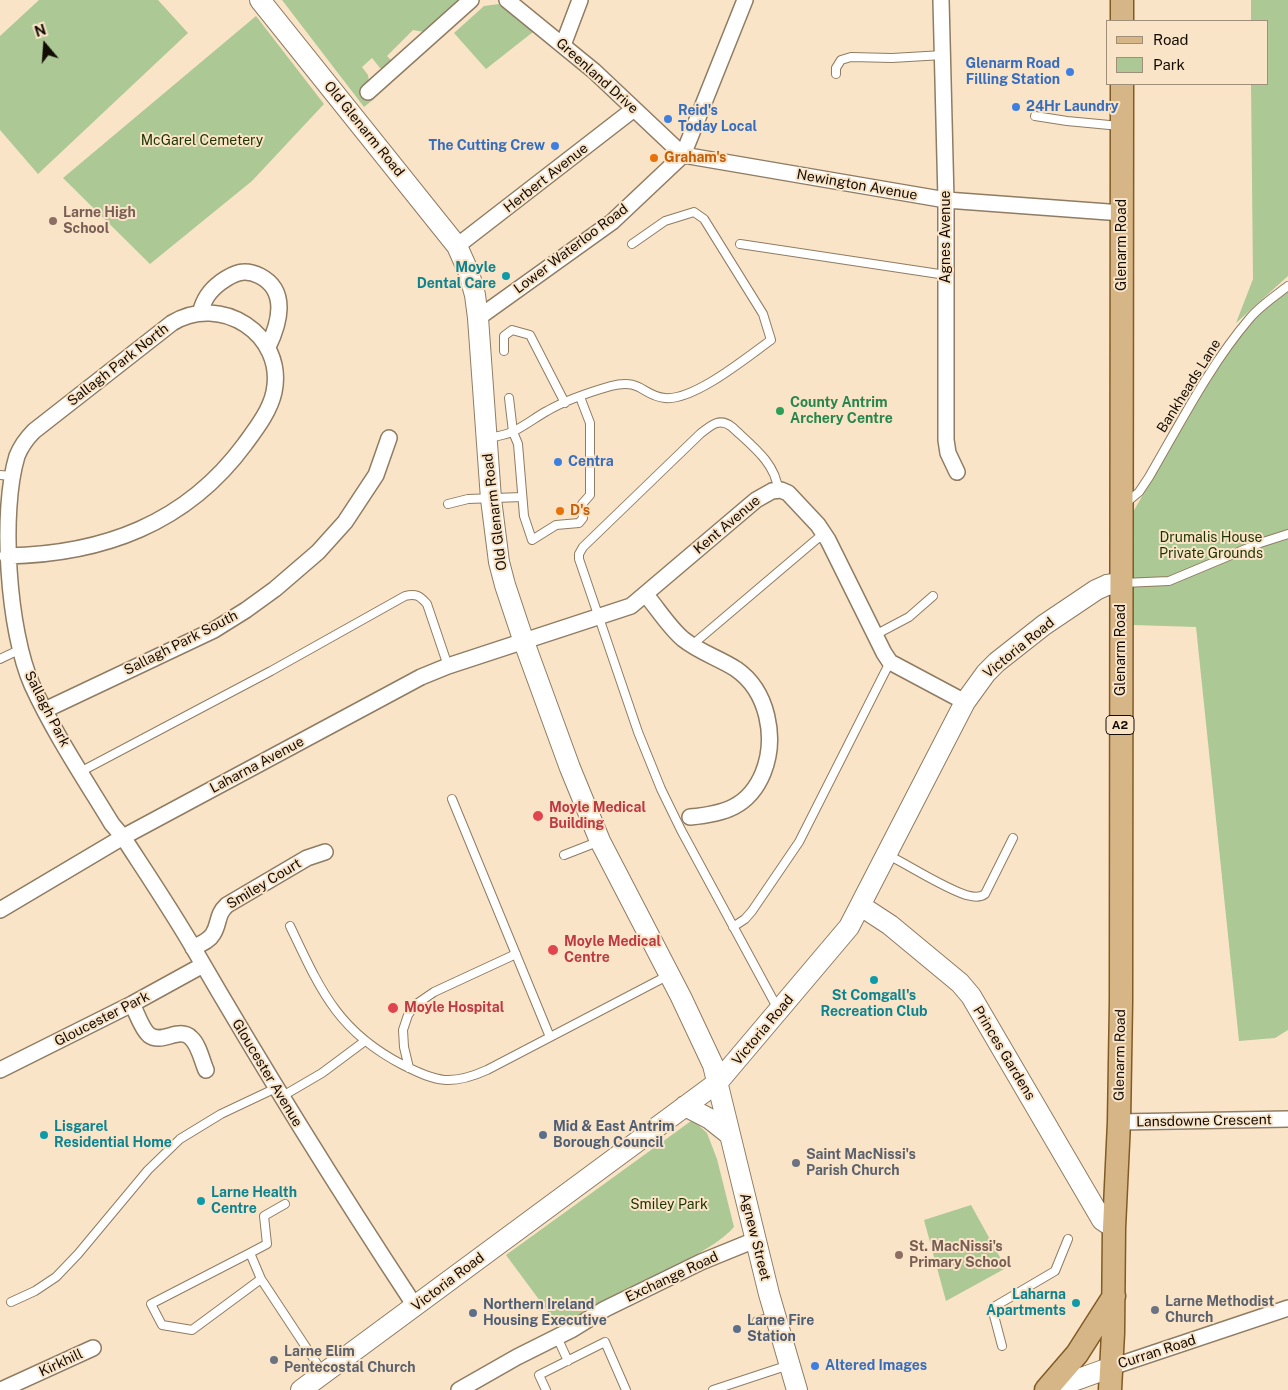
<!DOCTYPE html>
<html>
<head>
<meta charset="utf-8">
<style>
	body { margin:0 }
	#map { position:relative; width:1288px; height:1390px; overflow:hidden; background:#fae4c8; font-family:"Public Sans",sans-serif }
	canvas { display:block }
	.legend { position:absolute; left:1106px; top:20px; width:162px; height:65px; box-sizing:border-box; background:#fae4c8; border:1px solid #9e8e7a; margin:0; padding:6px 9px; list-style:none; font-size:15px; color:#130c04 }
	.legend li { display:flex; align-items:center; gap:10px; height:25px }
	.legend b { width:25px; border:1px solid #9e8e7a }
	.north { position:absolute; left:20px; top:20px; width:50px; height:50px; -webkit-text-stroke:4px #fae4c8; paint-order:stroke; rotate:342deg; font-size:14px; font-weight:700; line-height:20px; text-align:center; color:#130c04 }
	.north::after { content:''; display:block; margin:auto; width:18px; height:22px; background:#130c04; clip-path:polygon(50% 0,100% 100%,50% 72%,0 100%) }
</style>
</head>
<body>
<div id="map">
<canvas width="1288" height="1390"></canvas>
<ul class="legend">
<li><b style="height:6px;background:#d6b686"></b>Road</li>
<li><b style="height:14px;background:#acc895"></b>Park</li>
</ul>
<div class="north">N</div>
</div>
<script>
const ctx = document.querySelector('canvas').getContext('2d');
ctx.lineJoin = 'round';
function fillPath(path, color) { ctx.fillStyle = color; ctx.fill(path, 'evenodd'); }
function strokePath(path, color, width, dash) { ctx.strokeStyle = color; ctx.lineWidth = width; ctx.lineCap = dash ? 'butt' : 'round'; ctx.setLineDash(dash || []); ctx.stroke(path); }
function label(font, color, halo, rows, align = 'center') {
  ctx.font = font + ' "Public Sans",sans-serif'; ctx.lineWidth = 4; ctx.setLineDash([]); ctx.textBaseline = 'middle'; ctx.strokeStyle = halo; ctx.fillStyle = color; for (const [text, x, y, turn = 0] of rows) {
    ctx.save(); ctx.translate(x, y); ctx.rotate((+turn || 0) * Math.PI / 180); ctx.textAlign = isNaN(turn) ? turn : align; if (halo) ctx.strokeText(text, 0, 0); ctx.fillText(text, 0, 0); ctx.restore();
  }
}
const green = new Path2D(`
	M39,0H158L188,33L38,174L0,130V36Z
	M282,0H461L424,32L413,30L387,56L392,61L388,68H380L372,58L362,67L368,75L369,81L365,88L374,99L364,107Z
	M1251,0H1288V276L1236,323L1253,279L1251,84H1267V21H1251Z
	M499,4L533,32L486,69L454,33L484,6Z
	M256,16L324,104L252,181L150,264L63,178Z
	M1288,290V1030L1275,1038L1239,1041L1196,627L1133,625V512L1211,377L1247,325L1277,298Z
	M691,1121H694L707,1133L717,1159L734,1227C716,1247 683,1261 659,1274C625,1291 591,1308 560,1328L506,1255Z
	M971,1205L1006,1268L946,1301L924,1220Z`);
const lane = new Path2D(`
	M836,74V68L841,60L851,57L892,58L943,55
	M1035,116L1067,121L1120,126
	M740,244L946,275
	M504,351V336L512,330L530,335L565,403
	M509,398L513,432L518,444L524,516L532,540L556,525L579,523L583,518L582,504L590,495V423L580,397
	M489,438C497,436 507,435 514,431C526,425 536,417 547,411C566,400 590,392 611,386C642,378 642,396 665,398C694,401 747,357 771,340L763,314L704,219L694,212L665,221L632,244
	M0,475L12,476
	M1127,502L1139,492L1149,477C1180,424 1209,366 1250,318C1260,306 1275,296 1288,286
	M448,504L468,499L522,497
	M1123,583L1169,581L1260,543L1288,534
	M875,635L909,617L933,596
	M692,645L824,533
	M0,659L21,649
	M80,772L271,671L405,596C416,593 420,596 427,604L448,666
	M452,799L550,1037
	M564,855L600,841
	M888,855C912,867 942,887 966,895C973,897 980,898 985,894L1013,838
	M290,926C320,989 337,1031 403,1065C437,1082 451,1086 487,1070L669,975
	M733,927L745,919L752,911L799,842L890,662
	M778,1009L681,830L661,789L638,732L579,559V554L583,547L700,434C711,425 720,417 732,427C751,445 776,463 778,490
	M409,1068L404,1047L403,1030L408,1015L415,1005L434,992L516,954
	M281,1097L322,1073L365,1041
	M250,1253L267,1244L264,1216L285,1204
	M261,1279L250,1253L151,1304L162,1325L192,1330L261,1279L323,1373
	M11,1302L35,1291L56,1277L78,1254L148,1170L180,1139L221,1114L276,1088
	M757,1321L775,1316
	M557,1337L568,1361
	M1002,1346L992,1308L1055,1271L1068,1239
	M546,1390L539,1375L605,1342L626,1390
	M713,1390L789,1365`);
const street = new Path2D(`
	M507,0L594,71L683,155
	M941,0L946,200V440L948,453L957,472
	M563,45L580,0
	M368,92L471,0
	M683,155L946,200L1122,213
	M457,246L634,109
	M200,313C204,299 209,291 221,282C234,273 244,268 260,276C289,291 279,324 268,347
	M478,318L612,222L683,155L745,0
	M7,556C103,554 186,524 245,444C256,429 270,411 274,392C286,334 220,293 172,323L34,431C27,438 21,446 17,456C0,512 8,631 32,685C54,733 84,778 112,824L123,837C147,874 172,911 194,949C264,1070 338,1189 415,1306
	M646,595C658,609 669,627 683,639C699,652 719,658 736,669C768,691 777,738 763,773C749,807 724,814 690,817
	M45,710L214,630L246,610L275,589L318,552L345,522L376,475L389,438
	M0,910L123,837L421,677L448,666L631,606L756,500L772,491L781,490L788,493L818,525L828,540L884,653L890,662L965,702
	M193,948C200,944 209,941 213,934C220,923 216,915 227,905L307,858L325,852
	M132,1004C137,1013 141,1028 149,1035C162,1045 179,1026 191,1038C199,1045 202,1061 206,1070
	M0,1070L132,1004L203,965
	M1119,1122L1288,1119
	M1112,1367L1288,1308
	M1,1390L93,1348
	M459,1390L517,1357L571,1330L605,1309L701,1262L755,1240`);
const secondary = new Path2D(`
	M260,0L457,246L469,273L475,295L478,318L491,499L499,562L505,585L524,642L570,768L600,841L681,997L713,1065L769,1294L797,1390
	M861,906L890,925L960,983L971,996L1102,1220L1114,1228
	M685,1106L710,1119L729,1134
	M301,1390L718,1082L849,927L965,702L986,673L997,662L1044,625L1096,590L1107,585L1121,583
	M1048,1390L1112,1367`);
const primary = new Path2D(`
	M1122,21V0
	M1046,1390L1077,1354L1114,1296
	M1110,1390L1113,1333L1114,1228L1119,1122L1121,1002L1122,84`);
const markers = [
	[1070,72,5,"#3f7fe0"],
	[1016,107,5,"#3f7fe0"],
	[668,119,5,"#3f7fe0"],
	[555,146,5,"#3f7fe0"],
	[654,158,5,"#e8710a"],
	[53,221,5,"#8d6e63"],
	[506,276,5,"#0f9aa8"],
	[780,411,5,"#2e9e5b"],
	[558,462,5,"#3f7fe0"],
	[560,511,5,"#e8710a"],
	[538,816,6,"#e0444e"],
	[553,950,6,"#e0444e"],
	[874,980,5,"#0f9aa8"],
	[393,1008,6,"#e0444e"],
	[44,1135,5,"#0f9aa8"],
	[543,1135,5,"#5c6f8a"],
	[796,1163,5,"#6b7280"],
	[201,1201,5,"#0f9aa8"],
	[899,1255,5,"#8d6e63"],
	[1076,1303,5,"#0f9aa8"],
	[1155,1310,5,"#6b7280"],
	[473,1313,5,"#5c6f8a"],
	[737,1329,5,"#5c6f8a"],
	[274,1360,5,"#6b7280"],
	[815,1366,5,"#3f7fe0"]
];
const shields = [
	[1120,725,28]
];
const shieldNames = [
	["A2",1120,725]
];
const shopNames = [
	["Glenarm Road",1060,64,"right"],
	["Filling Station",1060,80,"right"],
	["24Hr Laundry",1026,107],
	["Reid's",678,111],
	["Today Local",678,127],
	["The Cutting Crew",545,146,"right"],
	["Centra",568,462],
	["Altered Images",825,1366]
];
const streetNames = [
	["Greenland Drive",597,76,42],
	["Old Glenarm Road",364,129,51],
	["Herbert Avenue",546,178,-38],
	["Newington Avenue",857,185,10],
	["Agnes Avenue",946,237,-90],
	["Glenarm Road",1122,245,-90],
	["Lower Waterloo Road",571,249,-37],
	["Sallagh Park North",118,365,-38],
	["Bankheads Lane",1189,386,-58],
	["Old Glenarm Road",495,512,-97],
	["Kent Avenue",727,525,-40],
	["Sallagh Park South",181,643,-27],
	["Victoria Road",1019,648,-39],
	["Glenarm Road",1121,650,-90],
	["Sallagh Park",47,709,63],
	["Laharna Avenue",257,765,-28],
	["Smiley Court",264,884,-31],
	["Gloucester Park",102,1019,-27],
	["Victoria Road",763,1030,-50],
	["Princes Gardens",1004,1053,59],
	["Glenarm Road",1120,1055,-89],
	["Gloucester Avenue",267,1073,59],
	["Lansdowne Crescent",1204,1121,-1],
	["Agnew Street",755,1237,76],
	["Exchange Road",672,1277,-25],
	["Victoria Road",448,1282,-37],
	["Curran Road",1157,1352,-18],
	["Kirkhill",61,1363,-25]
];
const parkNames = [
	["McGarel Cemetery",202,141],
	["Drumalis House",1211,538],
	["Private Grounds",1211,554],
	["Smiley Park",669,1205]
];
const foodNames = [
	["Graham's",664,158],
	["D's",570,511]
];
const educationNames = [
	["Larne High",63,213],
	["School",63,229],
	["St. MacNissi's",909,1247],
	["Primary School",909,1263]
];
const cultureNames = [
	["Moyle",496,268],
	["Dental Care",496,284],
	["St Comgall's",874,996,"center"],
	["Recreation Club",874,1012,"center"],
	["Lisgarel",54,1127,"left"],
	["Residential Home",54,1143,"left"],
	["Larne Health",211,1193,"left"],
	["Centre",211,1209,"left"],
	["Laharna",1066,1295],
	["Apartments",1066,1311]
];
const leisureNames = [
	["County Antrim",790,403],
	["Archery Centre",790,419]
];
const healthNames = [
	["Moyle Medical",549,808],
	["Building",549,824],
	["Moyle Medical",564,942],
	["Centre",564,958],
	["Moyle Hospital",404,1008]
];
const serviceNames = [
	["Mid & East Antrim",553,1127],
	["Borough Council",553,1143],
	["Northern Ireland",483,1305],
	["Housing Executive",483,1321],
	["Larne Fire",747,1321],
	["Station",747,1337]
];
const worshipNames = [
	["Saint MacNissi's",806,1155],
	["Parish Church",806,1171],
	["Larne Methodist",1165,1302],
	["Church",1165,1318],
	["Larne Elim",284,1352],
	["Pentecostal Church",284,1368]
];
fillPath(green, '#acc895');
strokePath(lane, '#8f7c62', 10);
strokePath(street, '#8f7c62', 18);
strokePath(secondary, '#8f7c62', 22);
strokePath(primary, '#805b24', 25);
strokePath(lane, '#fff', 8);
strokePath(street, '#fff', 15);
strokePath(secondary, '#fff', 20);
strokePath(primary, '#d6b686', 22);
for (const [x, y, r, color] of markers) { const dot = new Path2D(); dot.arc(x, y, r, 0, 2 * Math.PI); ctx.fillStyle = color; ctx.fill(dot); strokePath(dot, '#fae4c8', 2); }
for (const [x, y, w] of shields) { const box = new Path2D(); box.roundRect(x - w / 2, y - 9.5, w, 19, 4); ctx.fillStyle = '#fae4c8'; ctx.fill(box); strokePath(box, '#130c04', 1); }
label('bold 12px', '#130c04', null, shieldNames);
label('bold 14px', '#366cbe', '#fae4c8', shopNames, 'left');
label('14px', '#130c04', '#fae4c8', streetNames);
label('14px', '#1c3400', '#fae4c8', parkNames);
label('bold 14px', '#c56008', '#fae4c8', foodNames, 'left');
label('bold 14px', '#785e54', '#fae4c8', educationNames, 'left');
label('bold 14px', '#0d838f', '#fae4c8', cultureNames, 'right');
label('bold 14px', '#27864d', '#fae4c8', leisureNames, 'left');
label('bold 14px', '#be3a42', '#fae4c8', healthNames, 'left');
label('bold 14px', '#4e5e75', '#fae4c8', serviceNames, 'left');
label('bold 14px', '#5b616d', '#fae4c8', worshipNames, 'left');
</script>
</body>
</html>
